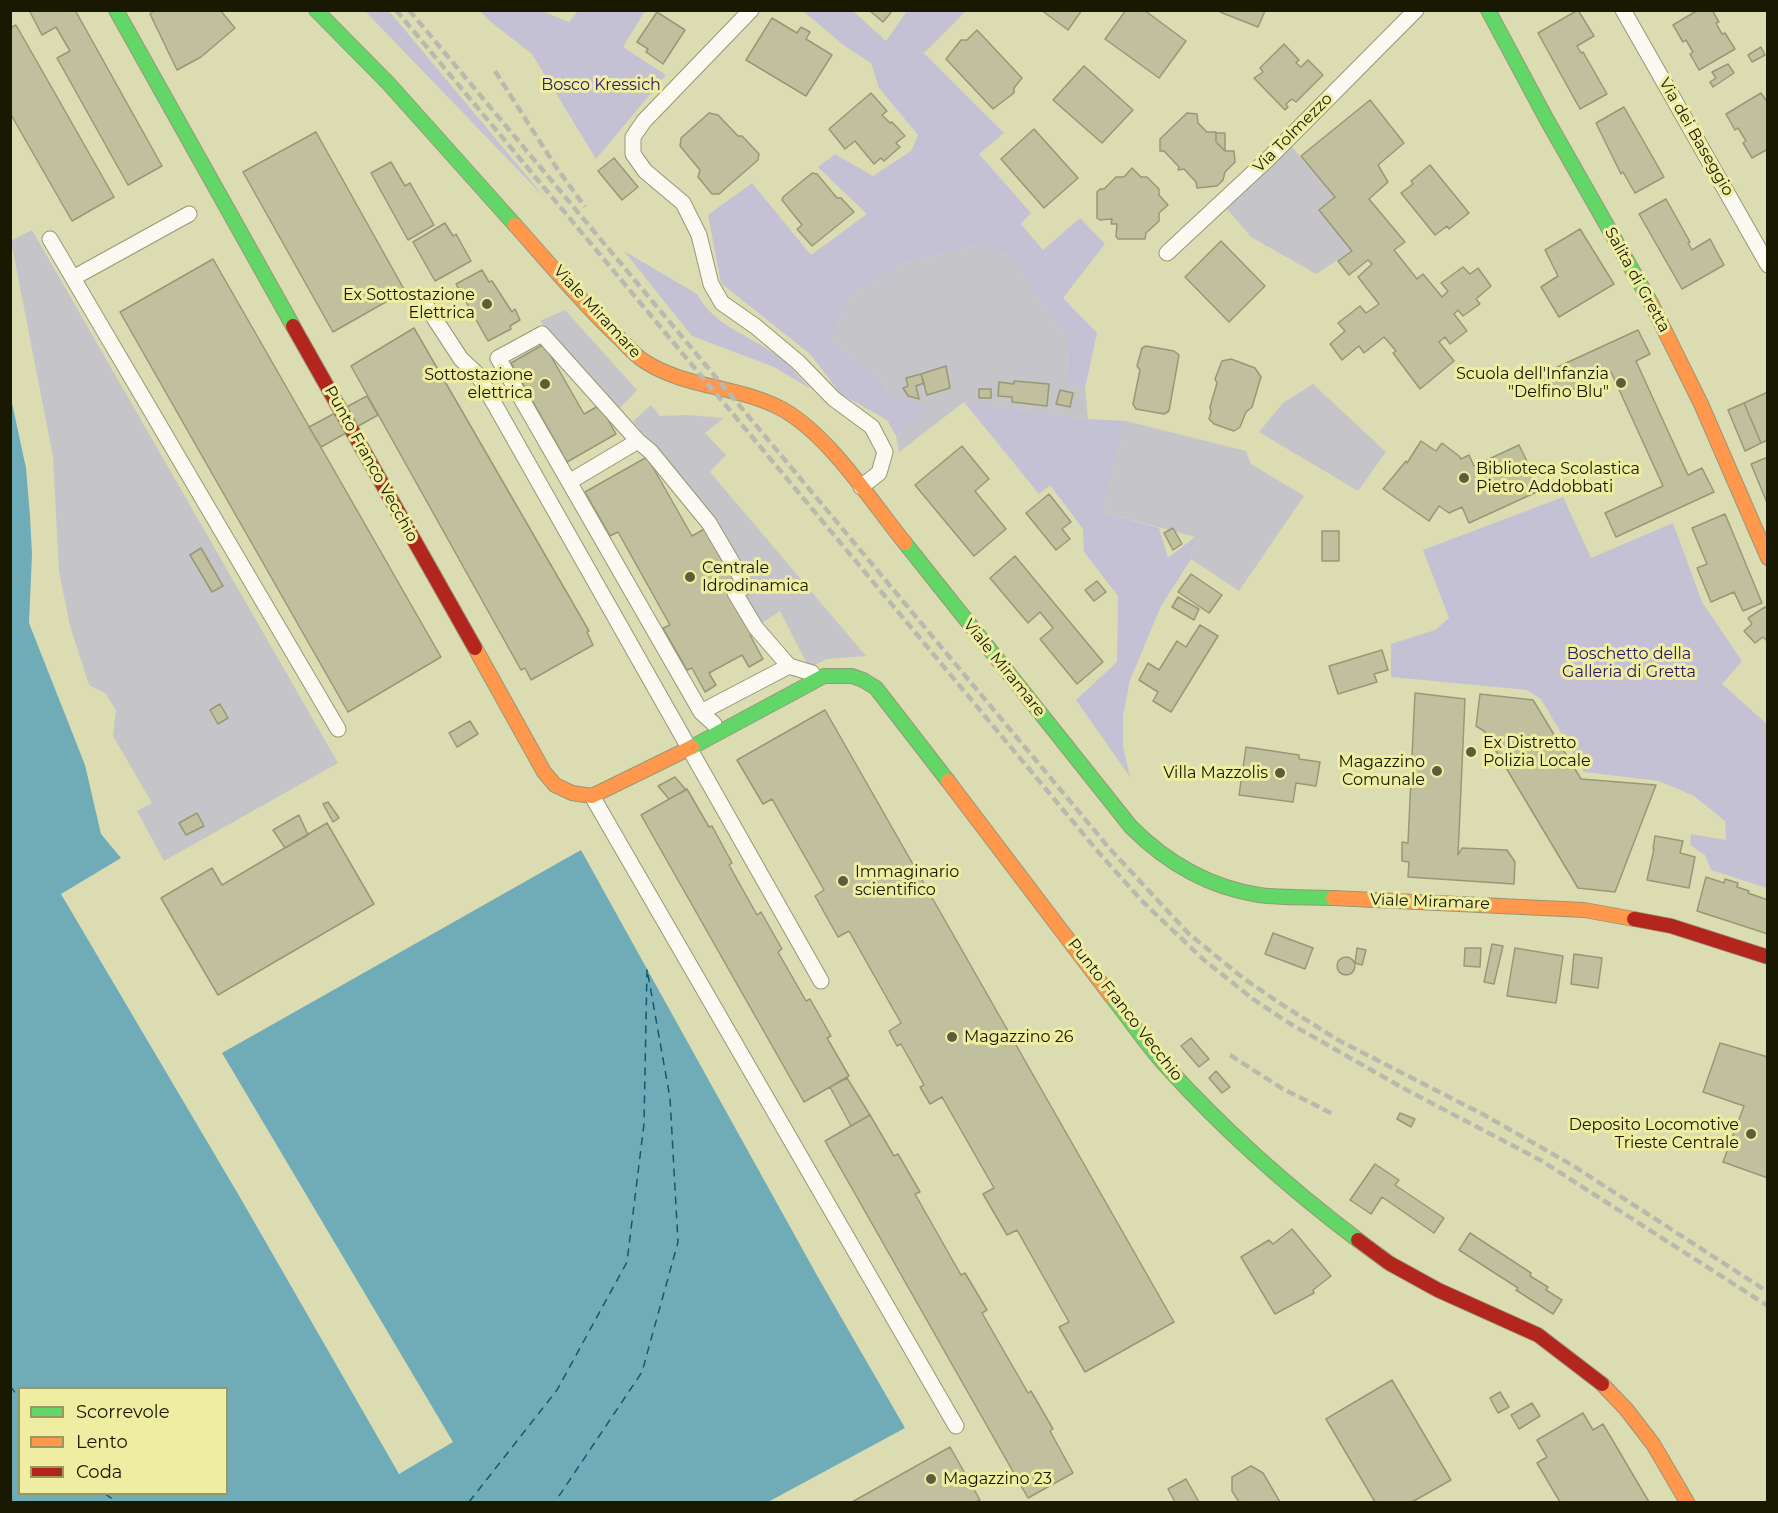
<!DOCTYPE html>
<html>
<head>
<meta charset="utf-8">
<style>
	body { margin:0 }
	#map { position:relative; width:1778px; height:1513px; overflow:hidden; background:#dcdcb2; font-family:Montserrat,sans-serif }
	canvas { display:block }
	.frame { position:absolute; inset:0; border:12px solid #191800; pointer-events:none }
	.legend { position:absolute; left:18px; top:1387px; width:210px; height:108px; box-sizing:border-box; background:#eeeda1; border:2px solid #999861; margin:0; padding:8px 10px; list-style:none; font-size:18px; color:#191800 }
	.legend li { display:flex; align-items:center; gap:12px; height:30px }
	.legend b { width:30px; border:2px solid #999861 }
</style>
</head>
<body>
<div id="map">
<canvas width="1778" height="1513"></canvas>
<div class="frame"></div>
<ul class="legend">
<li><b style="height:8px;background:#63d668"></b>Scorrevole</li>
<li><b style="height:8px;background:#ff974d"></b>Lento</li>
<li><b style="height:8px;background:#b3261e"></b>Coda</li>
</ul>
</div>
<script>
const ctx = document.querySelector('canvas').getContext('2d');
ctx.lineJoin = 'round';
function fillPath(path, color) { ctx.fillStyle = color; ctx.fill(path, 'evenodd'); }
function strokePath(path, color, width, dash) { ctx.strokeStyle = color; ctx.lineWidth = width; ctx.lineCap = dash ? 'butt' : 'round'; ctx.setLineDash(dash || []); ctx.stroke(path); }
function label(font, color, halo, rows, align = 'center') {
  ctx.font = font + ' Montserrat,sans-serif'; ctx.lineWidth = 6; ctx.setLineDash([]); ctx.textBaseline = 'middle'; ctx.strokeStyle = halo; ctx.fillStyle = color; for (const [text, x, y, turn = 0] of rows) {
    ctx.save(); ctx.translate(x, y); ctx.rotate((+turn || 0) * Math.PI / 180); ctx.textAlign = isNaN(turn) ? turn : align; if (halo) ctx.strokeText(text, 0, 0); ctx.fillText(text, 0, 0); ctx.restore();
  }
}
const green = new Path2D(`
	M1291,146L1335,197L1319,210L1352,251L1316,274L1251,237L1227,209Z
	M32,230L338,763L164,861L137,811L152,803L113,736L116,710L105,693L89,685L70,626L59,571L53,457L11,241Z
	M985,244L987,250L1009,256L1068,339L1067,384L1085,388L1088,419L964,402L899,452L896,436L928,408L889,394L883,383L831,340L850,295L906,262Z
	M565,310L637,390L618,410L540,321Z
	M1313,384L1386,452L1358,491L1259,432L1283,403Z
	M651,405L660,416L688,415L724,418L705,433L726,455L710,472L866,656L827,659L809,668L780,611L759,625L740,594L715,524L633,421Z
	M1126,421L1246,451L1251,464L1304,496L1239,591L1191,559L1195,537L1103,512Z`);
const forest = new Path2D(`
	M365,11H389L546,199Z
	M480,11H542L569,22L578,11H645L623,47L666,75L596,159L532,54L491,22Z
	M803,11H853L886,41L907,11H966L924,53L1004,133L979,154L1031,213L1021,224L1043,250L1080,218L1105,244L1063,298L1097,333L1085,388L1067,384L1068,339L1009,256L987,250L985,244L906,262L850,295L831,340L883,383L889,394L929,408L896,436L887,420L841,394L810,354L721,283L708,215L752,183L811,255L867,214L818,167L835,154L873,176L911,151L918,135L879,88L871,63L846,47Z
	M624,251L697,294C713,325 750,336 778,356C790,365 800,379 811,389L774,367L692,336Z
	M964,402L1088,419L1126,421L1103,512L1159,528L1168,558L1195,537L1191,559L1161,606L1130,680L1123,716V746L1130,777L1076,700L1117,662L1118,596L1084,552L1083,529L1050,485L1039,494Z
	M1563,497L1591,558L1673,523L1702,602L1742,661L1722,684L1767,724V888L1711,870L1705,855L1690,845L1691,834L1726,840L1725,821L1694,796L1659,781L1584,772L1541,699L1527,690L1391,677V644L1435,630L1449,618L1423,550Z`);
const water = new Path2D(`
	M10,394L26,468L30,516L32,554L29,623L85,765L101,834L121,858L61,894L241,1199L399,1474L453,1442L222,1053L581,850L819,1279L905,1428L768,1502H11ZM20,1388H226V1494H20Z`);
const ferry = new Path2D(`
	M10,1386L20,1399
	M105,1494L117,1502
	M469,1502L557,1390L627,1262L644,1124L647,969L670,1098L678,1242L642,1372L555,1502`);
const building = new Path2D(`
	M29,10H75L162,166L128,185L57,58L70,51L56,27L42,35Z
	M155,10H220L235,28L201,57L177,70L150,14Z
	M869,10H893L883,22Z
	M1041,10H1082L1068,30Z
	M1126,10H1144L1186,41L1159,78L1105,39Z
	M1220,10H1265V11L1258,27L1220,12Z
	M1578,10L1594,36L1577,46L1581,53L1583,52L1607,94L1580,109L1538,33Z
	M1698,10H1712L1719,22L1716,23L1722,34L1725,33L1735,49L1699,70L1690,54L1693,52L1686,40L1683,42L1673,25Z
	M657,12L685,30L663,64L646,52L648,49L637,42Z
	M772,18L797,33L801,27L810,32L806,39L832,55L806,96L746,60Z
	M16,25L114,197L72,221L10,113V28Z
	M977,30L1022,78L1014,88V93L993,109L946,59L961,40H967Z
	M1284,44L1299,60L1296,63L1301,67L1308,60L1323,75L1296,102L1292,99L1286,104L1288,107L1285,110L1254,78L1263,72L1260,68Z
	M1761,47L1765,55L1752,62L1748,55Z
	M1728,64L1734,73L1713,87L1710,82L1716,78L1712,72Z
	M1084,66L1133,110L1102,143L1053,100Z
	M871,93L887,111L882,115L890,123L892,122L905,136L896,143L900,147L884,161L881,158L874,164L855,141L845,149L829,129Z
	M1761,93L1768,103V149L1752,158L1743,143L1746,141L1738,128L1735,130L1726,114Z
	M1370,100L1404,143L1378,165L1388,182L1369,199L1405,242L1394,250L1417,279L1423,274L1442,297L1448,291L1441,283L1463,267L1470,274L1478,268L1491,286L1476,299L1480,304L1463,316L1458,310L1454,314L1467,331L1450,344L1445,337L1439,342L1454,361L1420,389L1393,353L1396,351L1384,337L1364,353L1359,346L1342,360L1330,344L1345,331L1338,323L1360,306L1366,313L1379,304L1358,277L1372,264L1368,260L1349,275L1338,261L1352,251L1319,210L1335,197L1301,156Z
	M1624,107L1664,177L1635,193L1623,172L1621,174L1596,123Z
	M709,113L718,115L738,136H742L759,154L758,160L719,194H712L698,177L700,170L680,146L681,138Z
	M1187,113L1197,114L1198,123L1207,132H1216V142L1225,151H1234L1235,162L1225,172L1223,180L1217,186L1197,188L1196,182L1184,169L1178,170L1179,167L1164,151H1160V139Z
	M1034,129L1078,178L1044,208L1001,159Z
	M316,132L405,291L333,332L243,172Z
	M1216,133H1225V151L1216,142Z
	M614,158L638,187L622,200L598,171Z
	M391,162L405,186L410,183L434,225L408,240L371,173Z
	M1430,165L1469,213L1449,229L1447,226L1435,235L1401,193L1413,184L1411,181Z
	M1132,168L1141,177H1147L1159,189V195L1168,205L1159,213V221L1146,233L1145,239H1118L1116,236L1117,224H1111L1112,219L1100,220L1097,218V192L1100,189H1104L1116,177H1124Z
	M812,173L817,174L837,198H841L854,212L812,246L797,229L802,225L782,200L783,197Z
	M1666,199L1690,242L1688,243L1692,250L1710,239L1724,265L1682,289L1639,214Z
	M445,223L453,236L456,234L471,261L435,281L413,242Z
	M1580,229L1614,284L1559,317L1541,287L1558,276L1545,250Z
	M1221,241L1265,286L1229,322L1185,277Z
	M213,259L441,657L348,712L120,312Z
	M482,270L489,282L492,281L512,312L515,309L520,320L510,326L511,329L488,341L456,284Z
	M414,328L589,631L587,632L593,645L531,680L525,668L521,670L351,366Z
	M1638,330L1650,354L1636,361L1682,462L1688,475L1702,468L1714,492L1616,537L1605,513L1663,486L1611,372L1552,399L1540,375Z
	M544,344L584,414L600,405L616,434L567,462L511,363Z
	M1146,346L1174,351L1179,355L1169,411L1164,414L1136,409L1133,404L1140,370L1137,366L1142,348Z
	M1231,359L1255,368L1261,377L1252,407L1246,412L1240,427L1234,431L1214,424L1209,419L1211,412L1210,407L1217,383L1215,379L1222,361Z
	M946,366L950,388L927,395L921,374Z
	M921,374L924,383L916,386L919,399L908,396L903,388L908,386L906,378Z
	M1014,381L1049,384L1047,406L1012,402V397L998,396L999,382L1014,384Z
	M979,389H991V398H979Z
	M1060,390L1073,393L1070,407L1056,404Z
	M1768,392V440L1761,443L1744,403Z
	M367,396L378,415L321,447L309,427Z
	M1744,403L1761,443L1745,451L1728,410Z
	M1421,441L1436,451L1442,443L1459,456L1461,459L1469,455L1474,466L1519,445L1541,490L1469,523L1462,507L1449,513L1439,506L1429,521L1383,489L1406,461L1407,463Z
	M962,446L989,479L975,491L1006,529L974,556L915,485Z
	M647,457L692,536L708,527L716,542L713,544L727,569L731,566L741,585L753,634L750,635L763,659L749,667L742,655L709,673L716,685L705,692L692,668L687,670L663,628L670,625L618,532L610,536L585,492Z
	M1768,457V505L1751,464Z
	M1049,494L1071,522L1062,529L1070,539L1056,550L1026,513Z
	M1725,514L1762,603L1743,611L1734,592L1711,602L1697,568L1707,564L1692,528Z
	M1173,528L1182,544L1173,550L1164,533Z
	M1322,531H1339V561H1322Z
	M201,548L223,586L212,592L190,555Z
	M1015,556L1103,662L1077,684L1040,639L1053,628L1040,612L1028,623L990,578Z
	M1191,574L1222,595L1209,613L1178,592Z
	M1097,581L1106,592L1094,601L1085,590Z
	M1178,597L1199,609L1194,620L1172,607Z
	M1765,607L1768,610V642L1763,637L1755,643L1744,631L1752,624L1748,618Z
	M1200,625L1218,636L1171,712L1153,701L1158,692L1139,680L1148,663L1159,670L1177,641L1186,647Z
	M1382,650L1388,670L1374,674L1377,682L1338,694L1329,666Z
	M1415,693L1465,699L1458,855L1462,848L1507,850L1515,862L1514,884L1408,877L1409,862L1402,861V842L1408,843Z
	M1480,694L1533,700L1581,779L1656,785L1615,892L1578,888L1484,731L1476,726Z
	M220,704L228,718L218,724L210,710Z
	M825,710L1174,1322L1085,1372L1059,1327L1069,1322L1017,1230L1007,1235L983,1194L994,1188L942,1097L930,1104L920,1087L924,1085L901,1044L897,1046L889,1031L901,1023L849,931L838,937L815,896L824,890L772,799L763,804L737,760Z
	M470,721L478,734L457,747L449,733Z
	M1246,747L1299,755V759L1320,762L1316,786L1296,783L1293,802L1239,795Z
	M675,777L686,790L669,799L658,786Z
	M687,789L709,827L712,826L732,863L729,865L757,915L761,912L782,949L778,952L806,1001L810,999L831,1036L827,1038L849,1076L804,1102L641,815Z
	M328,802L339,818L333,822L323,804Z
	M197,813L204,826L186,835L179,823Z
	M299,815L308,835L285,848L273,830Z
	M327,823L374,904L218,995L161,898L212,868L222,885Z
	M1655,836L1683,841L1680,853L1695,857L1689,888L1647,880L1654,849H1653Z
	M1706,877L1724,883L1725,879L1738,883L1737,887L1749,891L1748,893L1768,900V934L1697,911Z
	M1273,933L1313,948L1305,969L1265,954Z
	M1492,944L1503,946L1494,984L1484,982Z
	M1357,948L1366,950L1362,965L1355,963Z
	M1465,948H1481L1480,967L1464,966Z
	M1515,948L1563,956L1556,1003L1507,996Z
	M1574,954L1602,958L1598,988L1571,984Z
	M1337 966a9 9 0 1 1 18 0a9 9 0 1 1-18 0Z
	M1191,1038L1209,1059L1199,1067L1181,1046Z
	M1720,1043L1768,1057V1178L1723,1162L1744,1106L1703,1092Z
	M1216,1071L1230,1087L1222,1093L1209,1078Z
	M847,1078L870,1115L851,1126L830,1087Z
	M1400,1113L1415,1119L1411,1127L1397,1119Z
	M870,1115L894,1156L898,1154L920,1192L915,1194L961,1275L965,1273L987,1310L982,1313L1028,1393L1031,1391L1053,1429L1050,1431L1073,1473L1028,1498L825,1141Z
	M1375,1164L1399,1180L1395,1185L1444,1218L1434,1233L1382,1197L1371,1214L1350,1200Z
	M1292,1229L1331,1276L1313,1290L1314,1293L1275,1314L1241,1257L1269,1240L1273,1244Z
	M1470,1233L1531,1273L1530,1276L1548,1287L1546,1290L1562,1300L1553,1314L1516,1290L1518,1288L1459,1250Z
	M1392,1380L1451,1480L1412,1502H1375L1326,1419Z
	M1500,1392L1509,1407L1498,1413L1490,1398Z
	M1532,1403L1540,1416L1519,1429L1511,1415Z
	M1583,1413L1593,1430L1603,1424L1649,1502H1560L1537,1463L1547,1457L1537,1440Z
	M950,1447L980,1500L975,1502H852Z
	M1251,1466L1263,1473L1280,1502H1239L1232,1491V1477Z
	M1186,1479L1199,1502H1175L1168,1489Z`);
const street = new Path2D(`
	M751,10L644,121L633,137V154L645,171L683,203L699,235L711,284L722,303L755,326L798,362L834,399L872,427L885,452L879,473L861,487
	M1623,10L1768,265
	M50,239L338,729
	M1167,253L1269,158L1416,10
	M73,278L189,214
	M427,307L461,359L478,375L821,981
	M569,482L638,441
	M701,712L789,666L812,673
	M714,724L701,712L498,358L542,334L638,441L651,452L709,523L746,586L735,593L756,628L789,666
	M592,796L956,1426`);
const fast = new Path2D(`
	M116,10L293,326
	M316,10L389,84L515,225
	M1488,10L1547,120L1651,303
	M905,543L1131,827C1167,863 1208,887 1259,895C1283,898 1309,897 1333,898
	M692,747L824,676H852L863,680L876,688L948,781
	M1111,996C1129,1018 1145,1043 1165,1065C1223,1129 1289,1188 1358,1240`);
const slow = new Path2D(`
	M515,225C549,263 581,302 617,336C626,344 634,355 644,361C685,388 739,386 782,409C829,435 871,501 905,543
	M1651,303L1701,404L1768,558
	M475,648L544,772L555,785L572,793L592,796L692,747
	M948,781L1111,996
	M1333,898L1584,910L1634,919
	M1602,1384L1626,1409L1653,1444L1687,1502`);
const jam = new Path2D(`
	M293,326L475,648
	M1634,919L1671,926L1768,957
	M1358,1240L1389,1263L1438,1290L1538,1335L1602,1384`);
const rail = new Path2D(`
	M396,10L1100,854L1143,902L1204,960L1253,999L1289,1023L1401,1087L1542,1161L1768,1306
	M409,10L1110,849L1189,934L1243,978L1278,1002L1338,1040L1486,1116L1572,1165L1768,1292
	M495,71L556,167L585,207
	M1230,1055L1283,1089L1335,1115`);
const markers = [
	[487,304,6,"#5d5d3e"],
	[1621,383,6,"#5d5d3e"],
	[545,384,6,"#5d5d3e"],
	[1464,478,6,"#5d5d3e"],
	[690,577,6,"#5d5d3e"],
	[1471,752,6,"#5d5d3e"],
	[1437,771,6,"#5d5d3e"],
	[1280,773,6,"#5d5d3e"],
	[843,881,6,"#5d5d3e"],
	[952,1037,6,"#5d5d3e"],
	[1751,1134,6,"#5d5d3e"],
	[931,1479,6,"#5d5d3e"]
];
const parkNames = [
	["Bosco Kressich",601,85],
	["Boschetto della",1629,654],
	["Galleria di Gretta",1629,672]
];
const streetNames = [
	["Via Tolmezzo",1293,133,-45],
	["Via dei Baseggio",1696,137,60],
	["Salita di Gretta",1637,280,61],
	["Viale Miramare",597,312,47],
	["Punto Franco Vecchio",371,464,61],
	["Viale Miramare",1004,668,51],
	["Viale Miramare",1430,902,2],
	["Punto Franco Vecchio",1125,1010,52]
];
const poiNames = [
	["Ex Sottostazione",475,295],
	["Elettrica",475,313],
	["Scuola dell'Infanzia",1609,374],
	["\"Delfino Blu\"",1609,392],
	["Sottostazione",533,375],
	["elettrica",533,393],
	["Biblioteca Scolastica",1476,469,"left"],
	["Pietro Addobbati",1476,487,"left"],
	["Centrale",702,568,"left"],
	["Idrodinamica",702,586,"left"],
	["Ex Distretto",1483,743,"left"],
	["Polizia Locale",1483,761,"left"],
	["Magazzino",1425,762],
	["Comunale",1425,780],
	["Villa Mazzolis",1268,773],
	["Immaginario",855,872,"left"],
	["scientifico",855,890,"left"],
	["Magazzino 26",964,1037,"left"],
	["Deposito Locomotive",1739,1125],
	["Trieste Centrale",1739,1143],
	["Magazzino 23",943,1479,"left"]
];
fillPath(green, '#c5c4c9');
fillPath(forest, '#c4c1d4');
fillPath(water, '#70acb7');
strokePath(ferry, '#135870', 1.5, [8, 6]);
fillPath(building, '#c0bf9e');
strokePath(building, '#989876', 1.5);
strokePath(street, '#989776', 17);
strokePath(fast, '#989776', 16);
strokePath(slow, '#989776', 16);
strokePath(jam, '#989776', 16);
strokePath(street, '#fafaf3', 15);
strokePath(fast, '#63d668', 14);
strokePath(slow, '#ff974d', 14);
strokePath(jam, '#b3261e', 14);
strokePath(rail, '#b9b9af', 4.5, [9, 4.5]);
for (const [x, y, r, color] of markers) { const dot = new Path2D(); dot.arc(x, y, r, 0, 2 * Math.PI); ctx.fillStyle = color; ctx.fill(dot); strokePath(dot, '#eeeda1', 2); }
label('16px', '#2a1663', '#eeeda1', parkNames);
label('16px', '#191800', '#eeeda1', streetNames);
label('16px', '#191800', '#eeeda1', poiNames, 'right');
</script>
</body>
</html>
